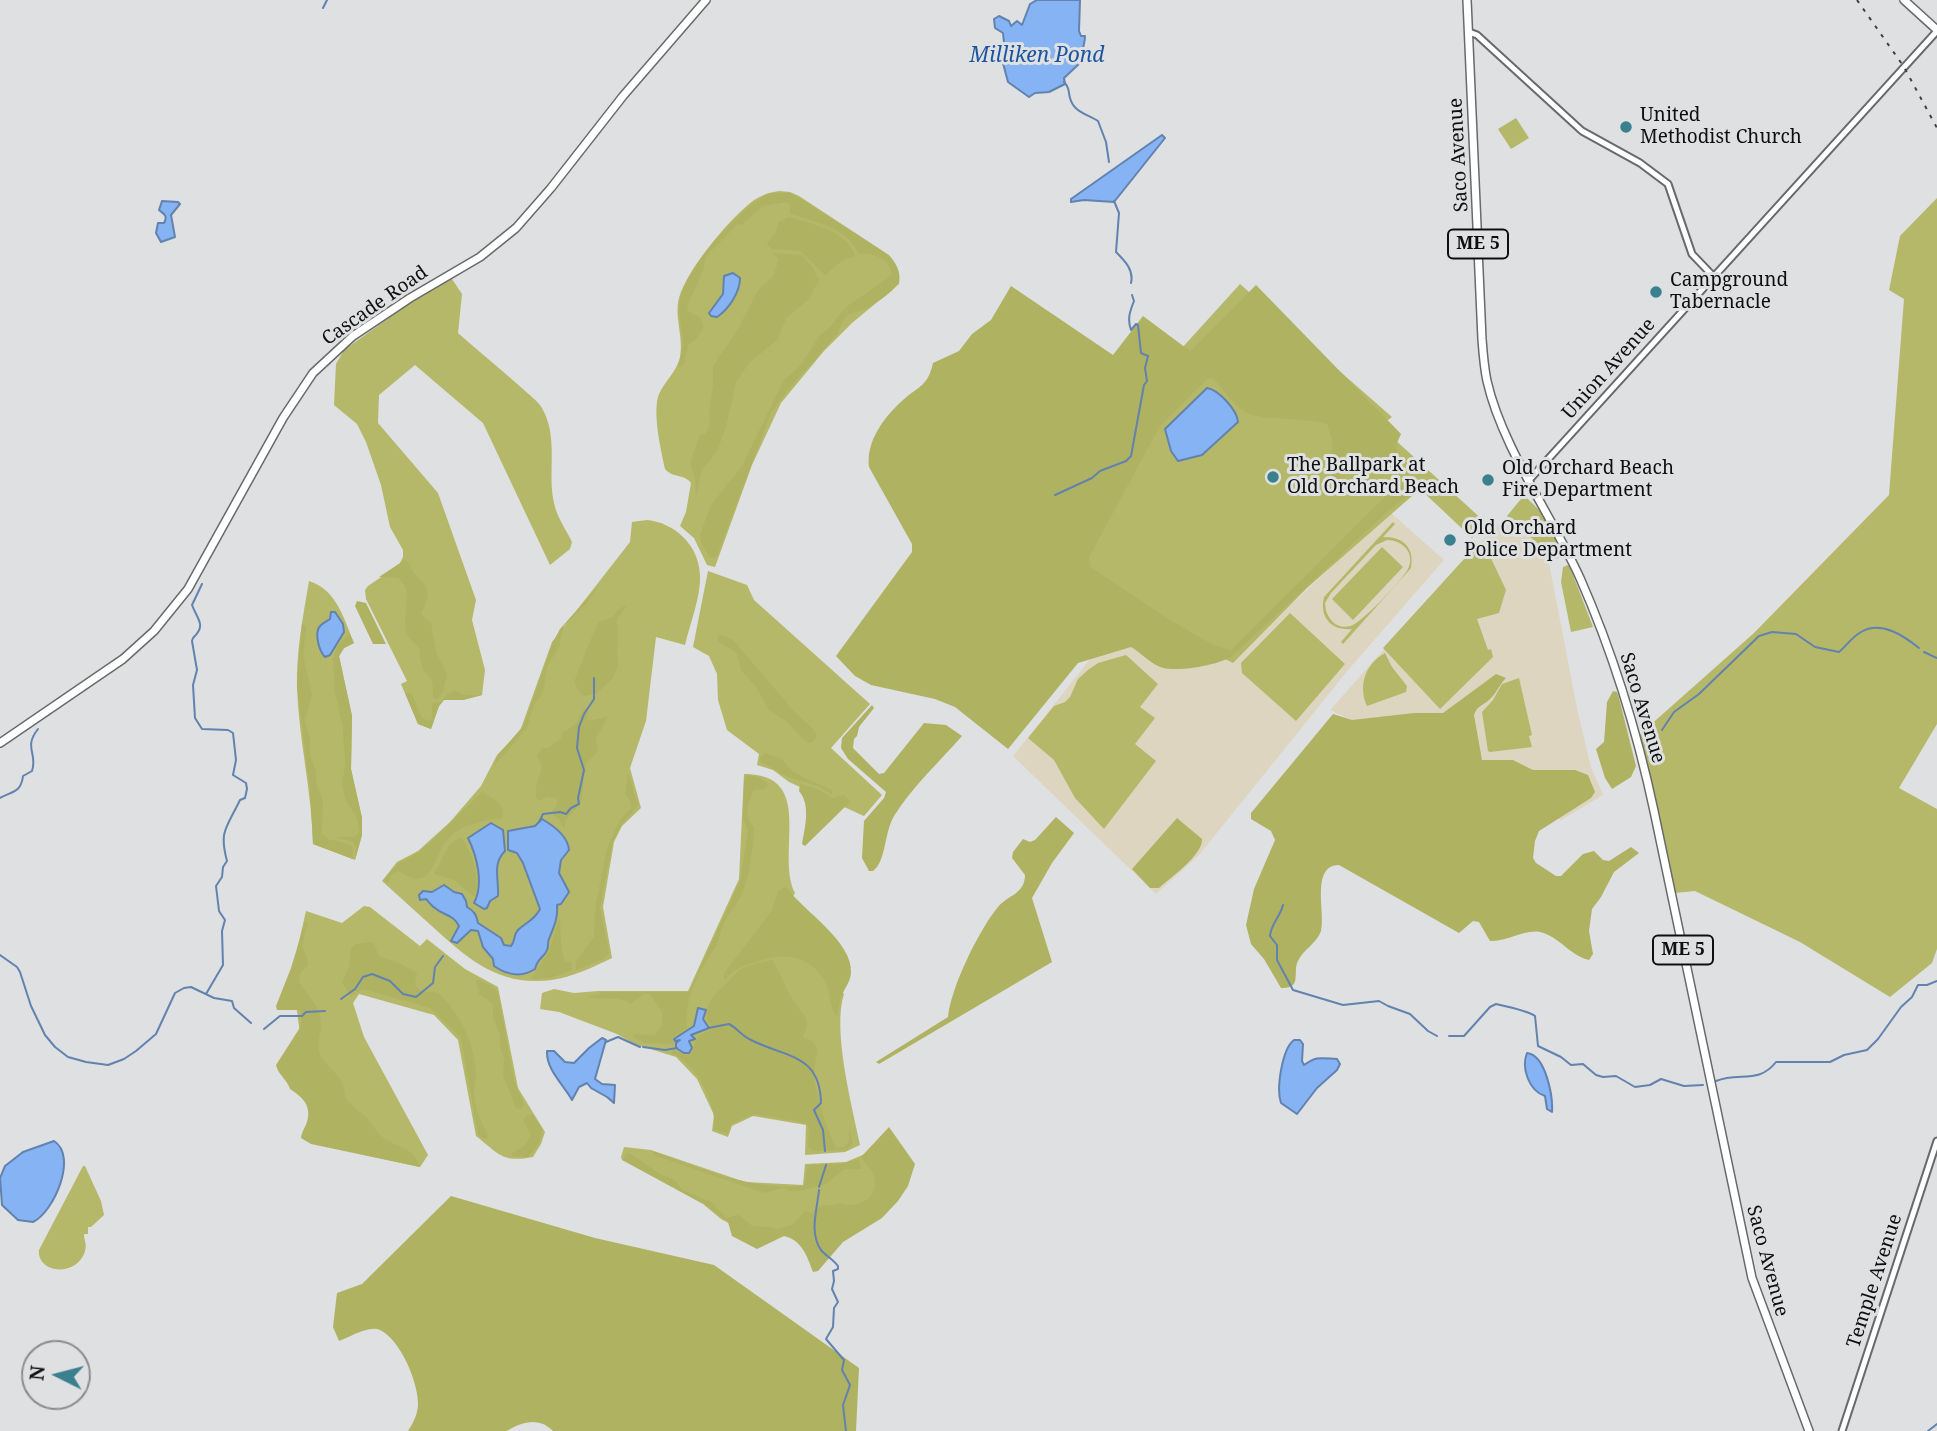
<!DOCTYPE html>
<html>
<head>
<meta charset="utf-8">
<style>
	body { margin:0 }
	#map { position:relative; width:1937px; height:1431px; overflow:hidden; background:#dee0e1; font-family:"Noto Serif",serif }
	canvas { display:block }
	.north { position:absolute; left:21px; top:1340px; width:70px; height:70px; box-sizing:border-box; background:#dee0e1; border:2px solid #8b8c8d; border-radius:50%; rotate:276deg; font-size:19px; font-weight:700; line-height:28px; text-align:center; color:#0f0f10 }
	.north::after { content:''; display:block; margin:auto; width:24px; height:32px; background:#3b808e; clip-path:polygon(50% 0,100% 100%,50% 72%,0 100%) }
</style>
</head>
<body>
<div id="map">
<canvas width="1937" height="1431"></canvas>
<div class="north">N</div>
</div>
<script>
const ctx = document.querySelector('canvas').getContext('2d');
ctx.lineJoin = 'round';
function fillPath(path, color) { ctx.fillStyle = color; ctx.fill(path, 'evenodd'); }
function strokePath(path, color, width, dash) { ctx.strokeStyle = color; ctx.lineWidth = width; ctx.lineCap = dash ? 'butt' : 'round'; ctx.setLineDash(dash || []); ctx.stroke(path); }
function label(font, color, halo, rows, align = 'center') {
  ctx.font = font + ' "Noto Serif",serif'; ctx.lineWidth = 6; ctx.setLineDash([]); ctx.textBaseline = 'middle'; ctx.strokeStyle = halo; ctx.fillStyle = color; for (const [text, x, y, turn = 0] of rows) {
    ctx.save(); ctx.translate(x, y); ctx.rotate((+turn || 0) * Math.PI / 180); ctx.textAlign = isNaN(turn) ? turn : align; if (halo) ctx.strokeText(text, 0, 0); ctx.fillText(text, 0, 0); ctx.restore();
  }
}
const education = new Path2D(`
	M1390,512L1444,560L1349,669L1199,855L1156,894L1013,756L1134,604L1230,662Z
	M1509,514L1555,556L1549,563L1578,713L1591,767L1603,795L1561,820L1330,710L1475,547Z`);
const green = new Path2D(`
	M1516,118L1529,138L1511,149L1498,129Z
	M779,191L790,192L799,196L889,255C897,264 901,272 899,284L852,323L824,351L781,403L752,465L715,567L707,565L694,538L680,526L686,512L691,483C685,474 672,478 665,469C661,450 652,412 659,394C665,381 677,371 680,357C684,337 674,317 679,298C687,269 730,218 754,200C762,195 770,192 779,191Z
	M1937,198V724L1899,788L1937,809V949L1932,963L1890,997L1800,942L1695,891L1675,893L1638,736L1754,633L1889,495L1904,299L1889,290L1900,236Z
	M452,279L462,294L458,333C479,352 502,370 523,389C529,395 538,401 542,408C559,438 547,473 554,503C557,518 566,529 572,542L570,549L550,565L483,423L415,365L379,395L378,423L438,493L476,600L472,620L485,670L482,695L463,700H444L439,706L431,729L418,724L401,684L407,681L366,599L365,590L368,586L399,565L403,557V550L390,527L381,485L366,442L357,424L334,405L336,364L344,350L421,295Z
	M1240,284L1392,417L1380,426L1486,523L1472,538L1420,489L1307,588L1233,663L1164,629L1025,540L1084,456Z
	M1526,497L1541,512L1563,554L1562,557L1555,559L1507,516L1521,499Z
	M647,520C675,523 699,545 700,575C701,597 690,623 685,645L656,637L646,721L630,768L641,808L622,826L614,842L603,907L612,958C593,967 573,977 552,980C500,987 469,960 434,928C416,912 399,896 382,881L397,862L418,851L450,822L481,786L497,755L520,731L552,642L630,542L632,522Z
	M1393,522L1395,524L1383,537C1403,536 1415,548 1411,568L1343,644L1341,642L1352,629C1332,631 1319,618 1324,597ZM1387,540C1402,540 1416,553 1408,569C1402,580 1361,624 1350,626C1338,629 1330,622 1326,611L1325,603L1331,593L1376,545Z
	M1382,547L1403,567L1353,620L1332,599Z
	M1475,547L1487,550L1506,590L1499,613L1477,619L1488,650L1491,649L1493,657L1440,709L1383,648Z
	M1568,565L1570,567L1593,627L1571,632L1561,582L1563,567Z
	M708,571L747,585L754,600L870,704L831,748L882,795L864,816L789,782L773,770L757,765L759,754L727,730L718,700L717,674L709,656L693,647Z
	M309,581C337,590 344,619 354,643L344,648L339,656L352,716L351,769L362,818V835L355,860L313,844C312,792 299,741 297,688C296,652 303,617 309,581Z
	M1290,613L1345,664L1296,721L1242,673L1241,663Z
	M1385,653L1392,667L1407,686L1406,692L1367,706C1358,686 1365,664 1385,653Z
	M1126,655L1158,684L1140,707L1155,718L1135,744L1156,761L1104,829L1075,798L1054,760L1028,738L1054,706L1065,702L1070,697L1078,679L1088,670L1098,663Z
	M1519,678L1532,735L1529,736L1532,747L1490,752L1488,751L1482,712L1493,700L1502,684Z
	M744,774C817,774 775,853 795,893L777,923L844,994C832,1030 852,1106 860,1145L845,1152L805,1155L806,1125L753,1116L732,1126L728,1137L712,1131L714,1115L697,1079L676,1057L634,1044L617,1034L559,1012L540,1009L542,993L554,989L574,993L598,991H688L739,879Z
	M364,906L370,907L420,946L427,939L465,969L498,987L518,1088L545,1132L541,1144L533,1157C502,1163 499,1154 476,1136L458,1040L434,1015L359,994L353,1003L364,1037L428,1155L420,1167L360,1154L302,1049L295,996L294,963L306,911L342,923Z
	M624,1147L651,1150L745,1182L803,1185L805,1164L846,1162L865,1154L872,1155L885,1195L789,1233L734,1226L721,1219L703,1204L622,1160L621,1157Z
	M83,1166H85L101,1201L104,1215L91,1227H88V1234H84C84,1242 88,1244 84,1254C74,1277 37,1273 39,1250Z`);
const forest = new Path2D(`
	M769,193H790L798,197L888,255C906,276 902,285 880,300C875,303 871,307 865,309C861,311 853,312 849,314C843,318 840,327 838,333L788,390L771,413L717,556L710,558L701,542L700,535L711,505L742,466L784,380L801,365L819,336L830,327L846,307L892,275C891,259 872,251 858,254C849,227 813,223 790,213V205L786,202L763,206L742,225L738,224L706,256C705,270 694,292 687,305L688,311L701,318L703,328L697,338L688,345L684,364L679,369C679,362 682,352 683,343C683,329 677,314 680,300C687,266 739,209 769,193Z
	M789,217C810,223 850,232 855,256L842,261L825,275L800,251L771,249L767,243L776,232L778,222Z
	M772,253L802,255L811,265L819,280L808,300L787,317L777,340L749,363L736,382L726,427L717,451L702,470L696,498L695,478L690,464L700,434H705L710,425L709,414L713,385V366L738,329L758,290L773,276L779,259Z
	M1256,285L1401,434L1396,445L1398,458L1386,470L1382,471L1360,453L1344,456L1339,472L1343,490L1340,495L1332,493V439L1327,424C1306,417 1259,421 1245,412C1233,404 1223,389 1214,379L1208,378L1160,426L1089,557L1091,567C1115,583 1208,649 1231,650L1391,491L1409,482L1418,486V489L1389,510L1231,657C1217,665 1174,674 1158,666C1149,662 1140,652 1131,647L1078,663L1008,749L955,707L935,699L871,685L855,676L836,656L912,552V544L869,467C866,441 884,417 903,400C919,386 928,386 933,363L959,351L972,334L991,320L1011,286L1113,355L1143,316L1190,351Z
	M406,559L413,572L426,586L428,598L421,614L431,623L437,655L447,674L443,692L437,700L433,697C434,671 426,680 421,663C419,658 421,652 418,647C413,640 408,639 406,630C402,612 415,591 398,578L379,577Z
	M600,584L586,604L564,626L559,647L547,667L543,693L534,704L527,728L493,767L498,755L524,725L553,642L560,629Z
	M357,601L366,603L386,644H373L355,606Z
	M627,605L617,620L618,665L613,678L596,694L584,696C579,692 576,688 575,681C575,676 595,629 599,622L613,617L619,609Z
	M302,623L306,628L303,655L312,695L305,721L310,739V756L316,771L317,786L323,800L322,834L328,839L352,845L353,859L313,844L310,790L297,686Z
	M350,634L354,643L344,648L339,656L352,716L351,769L362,818V835L355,860L356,848L353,842L335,837H355L360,830L356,816L346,801L342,786L345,764L343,729L335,692L333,660L338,645Z
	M719,634L733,640L793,710L814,730L817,736L814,741L811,743L806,742L785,720L769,710L756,687L741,670L737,653L718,641L717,638Z
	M1496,674L1506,678C1500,684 1497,692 1491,698C1485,705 1477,705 1474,715L1482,760H1513L1533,770H1575L1588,775L1595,792L1591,798L1539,831L1535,841L1533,858L1536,863L1556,876H1561L1583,854L1594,851L1603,860L1609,861L1631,847L1639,853L1614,872L1601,897L1592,909L1589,931L1593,954L1589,960C1569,955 1560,937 1540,932C1524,929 1507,942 1490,941L1479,922L1473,921L1459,933L1339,865C1310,865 1326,914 1321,931C1317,943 1303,950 1298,961C1292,972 1303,989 1281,988L1264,959L1251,944L1246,925L1254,889L1275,840L1271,831L1251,819V813L1333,714L1352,720L1414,713H1443Z
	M455,690L464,695H482L463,700H444L439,706L431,729L418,724L405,693L412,694L422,718L429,721L432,719V703L442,702L446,695Z
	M1613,691L1617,692L1619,698L1636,766L1631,777L1612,789L1605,778L1596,749L1604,742L1607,702Z
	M872,705L874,708L859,727L857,736L854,739L853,748L879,774L884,773L924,723L946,725L962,736C940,761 912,787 894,816C884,833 886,862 873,871H869L862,858L864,821L884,798L886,792L848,759L841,748L842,738Z
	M588,708L587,721L608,717L596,738L598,751L586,764L581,803L566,819L564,829L559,819L551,813L557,804V798L547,797L540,801L536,798V787L542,767L537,756L542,748H548L561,738L562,733L576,724L584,709Z
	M765,753L782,759L791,770L805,778L832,790V795L820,787L786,776L761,762L760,757Z
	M628,773L638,805L622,824L613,841L600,908L609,953L603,959L576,970V961L594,937L595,909L607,848L620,820L631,808L630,801L625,793Z
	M747,775L759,777L768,784L765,789L754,790C748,804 743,814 754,827C753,845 750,880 741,896C736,905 725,918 722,928C719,934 719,942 715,948C697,973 685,997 687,1028L672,1038L674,1044L645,1043L633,1037L634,1034L654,1035L662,1026V1012L650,994H643L631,1004C617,994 600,1002 586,996L599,995L601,992H689L740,881L748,831L743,818L744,781Z
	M800,784L820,790L832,798L844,795L850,802L805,846L802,844C805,827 811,805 799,791Z
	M482,792C493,800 506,802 502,818C484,820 459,825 447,840C438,850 434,877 418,879C412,880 404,873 398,871L392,874L388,883L384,880L397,864L419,852L436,837Z
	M1056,817L1074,833L1052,863L1032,898L1052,962L879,1064L876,1062L948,1017C951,987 979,930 998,907C1008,895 1025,894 1025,875L1012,858L1013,852L1023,839L1030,842L1035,840Z
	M1177,818L1202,839C1203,855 1171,877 1159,888H1150L1132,869Z
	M460,837C473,849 480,880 475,896H473L454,880L434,874L449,845Z
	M786,887C803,911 853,941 851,973C850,982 846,986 843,993C839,1000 839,1008 838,1015L835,1014C829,1003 830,989 823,978C809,957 786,952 762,960C746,965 736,967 725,980L724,978V973L771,912L779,890Z
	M560,917C561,931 560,948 565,962L571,961L572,970L551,978L531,979L549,951Z
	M305,922L308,923L302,946L307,956L308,965L301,972L299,982C308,996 321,1006 321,1024C321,1033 317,1042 319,1051C322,1064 340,1074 343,1085C345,1090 344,1095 347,1100C353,1108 360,1111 367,1118C372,1123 375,1130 380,1135C396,1149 412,1144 420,1167L311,1144L301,1138C302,1131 305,1128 307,1122C312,1105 302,1097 290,1089C287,1079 278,1075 276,1065L301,1026V1010H277L276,1006L291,968Z
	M370,942L374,943C380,960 379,956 394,961C402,964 409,969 417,972L415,985L420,991L438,993C459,1011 473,1042 476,1070C477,1077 474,1084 474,1091C474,1107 482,1124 489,1137L484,1139L478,1135L461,1039L456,1033L430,1008L363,989L350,996L342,983L349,967L351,949L356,944Z
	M773,960L790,995L806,1019L807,1025L803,1037L813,1042L817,1048C817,1057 814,1066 814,1075C814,1088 829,1138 837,1148L844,1147L849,1141V1129L853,1144L847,1150L813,1151L808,1147L809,1128L806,1123L754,1114L731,1124L728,1134L714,1129C718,1105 695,1061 671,1053L674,1050L686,1055L693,1052C695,1036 697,1037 710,1030L711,1026C699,1010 713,996 725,985C731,980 734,973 741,969C750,965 763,962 773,960Z
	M478,979L492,986L498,992L514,1080L524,1105L521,1109L516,1108L503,1076L504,1057L500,1048V1035L493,1019V1004L479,994L476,981Z
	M532,1114L542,1128L539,1144L528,1157L512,1156V1153L524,1146L531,1135L523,1120L528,1115Z
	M889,1127L915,1164L908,1186L898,1201L882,1218L843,1242L818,1271L813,1272C807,1256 802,1240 784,1236L757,1249L732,1236L728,1222L704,1204L623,1160L627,1153L631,1154L658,1173L676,1181L682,1190L711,1202L726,1218L739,1215L752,1226L771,1227L778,1229L792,1225L805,1211L811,1213L822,1205C830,1206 832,1205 838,1204C842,1203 846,1205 850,1205C867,1204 879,1193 874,1176C872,1169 865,1164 861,1157Z
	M652,1151C704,1169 747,1190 804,1186L808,1165L840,1164L858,1159L862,1169H844L826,1184L800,1191H789L783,1188L764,1193L654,1155Z
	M451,1196L595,1238L714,1265L859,1368L856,1431H553C539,1417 523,1421 507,1431H408C413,1423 417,1416 418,1406C419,1384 401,1340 380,1330C369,1325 350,1337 339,1341L333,1327L337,1293L362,1284Z`);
const water = new Path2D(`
	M1037,0H1080L1079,31L1081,36H1085C1085,44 1081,54 1080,63L1064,78L1065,84L1049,92L1035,93L1029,97L1008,82L1000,52L1004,43L1003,33L995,28L994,19L999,16L1009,21L1011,26L1017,21L1022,25L1030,4Z
	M1162,135L1165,138L1114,202L1084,200L1071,202V199Z
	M162,201L178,202L180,204L171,215L175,237L161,242L156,233L158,223H164C168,216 164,214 159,210Z
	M733,273L740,278C740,292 729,309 717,317L711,316L709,313L723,294L724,276Z
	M1207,388C1219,390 1237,410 1238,422L1202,455L1178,461L1171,451L1165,429Z
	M331,612H335L343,624L344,632L330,655L325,657C319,651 314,633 320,626C323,623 327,621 330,619Z
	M542,819C554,826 568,836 569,850L561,860L559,873L569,892L561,904L557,905C558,919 554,926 549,939C547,943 549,946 547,950C544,958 538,957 535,969C521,978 507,975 494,966L493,959L483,947L478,931L471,930L457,943L451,941L459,926C453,914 444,916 435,908C431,906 429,902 426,899L420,900L419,895L423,891L432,892L444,885L454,892L462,894L466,901L467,907C474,911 476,914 478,923L501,938L504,945L511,946C516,940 513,935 518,930C526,922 535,920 540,909L523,863L517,853L508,850V831L535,826Z
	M491,823L503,830L505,851C492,864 499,878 498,896L490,901L487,908L484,909L474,903C484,884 477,856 468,838Z
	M698,1008L706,1010L703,1019L709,1028L691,1035L695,1039L689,1041L692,1048L689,1053H684L676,1048V1043L680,1040L675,1041L674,1039L694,1026Z
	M602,1038L606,1040L595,1079L602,1084L615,1085L614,1103L607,1097L591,1088L587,1083L579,1087L572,1100C564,1085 546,1070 547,1051H554L565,1062L574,1063L589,1048Z
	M1294,1040H1300L1303,1044L1302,1061L1304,1065C1317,1056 1320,1058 1337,1059L1340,1064L1337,1070L1317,1088L1297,1114L1281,1103C1276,1089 1282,1049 1294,1040Z
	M1527,1053C1546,1055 1553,1097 1552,1112L1547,1109L1545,1096C1529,1091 1521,1068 1527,1053Z
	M54,1141C78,1156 54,1212 33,1222L18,1220L2,1205L0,1178L5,1166L23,1152Z`);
const stream = new Path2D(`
	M323,8L327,0
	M1064,82C1070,88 1068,91 1070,98C1074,113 1088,114 1098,121L1106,142L1109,162
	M1114,201L1119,213L1116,252C1125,261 1134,270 1131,283
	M1055,495L1092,478L1100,471L1126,461L1131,456L1144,385L1147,381L1145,368L1148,356L1141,353L1138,325L1136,324L1131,330C1127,319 1130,311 1134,301L1132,295
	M202,584L192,605C197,619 207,625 193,638L192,641L197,670L193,685L195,718L202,729L228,730L233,733L236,760L233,775L246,783L247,789L245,798L240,800C226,829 219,831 227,861L223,867L222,877L216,886L219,911L225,920L222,931L223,965L206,994
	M1924,652L1937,658
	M1662,730L1674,712L1699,694L1759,636L1772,632L1796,634L1815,647L1839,652C1847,645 1852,637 1861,632C1881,620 1904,636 1919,648
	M0,798C12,791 21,793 23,776L32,771C38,753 23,748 38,729
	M539,822L543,814L560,812L566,814L571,808L579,804L578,798L584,770L577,748L579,727L584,714L594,699V678
	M1283,905C1280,917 1271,924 1270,936L1277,945V960L1293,990L1343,1005L1379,1001L1388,1006L1410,1014L1428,1031L1437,1036
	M0,955L17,967L20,972L31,1006L45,1035L55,1047L68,1057L86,1062L108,1065L124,1059L136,1051L156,1034L175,993L184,988L191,987L214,998L232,1001L234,1008L251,1023
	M341,999L355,989L363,977L372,974L390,981L403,994L416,997L433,983L435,967L443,956
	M708,1028L729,1024C737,1028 742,1036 751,1040C787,1058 820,1054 821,1103L814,1110L823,1130L825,1151
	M264,1029L280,1016H302L306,1012L325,1011
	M1449,1036H1464L1490,1007L1496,1004C1505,1006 1529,1011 1535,1016L1538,1046L1561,1057L1571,1065L1583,1064L1596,1075L1603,1077L1616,1076L1635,1087L1650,1085L1661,1079L1684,1086L1703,1085
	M606,1042L618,1037L640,1047
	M643,1047L665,1050L677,1048
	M1716,1081C1739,1071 1758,1085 1776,1062H1830L1844,1055L1867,1050L1878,1039L1901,1007L1912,997L1918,985H1927L1937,981
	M819,1187L826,1165
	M819,1190C817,1210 809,1233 821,1250C826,1256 833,1259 838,1266V1269L833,1271L834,1281L832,1289L838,1302L834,1308L833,1327L826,1339L844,1360L842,1370L850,1385L843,1405L846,1431
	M1928,1431L1937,1424`);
const minor = new Path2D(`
	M1469,32L1477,35L1582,131L1640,163L1668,184L1692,254L1714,277
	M1530,479L1937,31
	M1842,1431L1937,1141`);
const major = new Path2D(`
	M1467,0L1482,339C1483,353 1484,367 1487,381C1502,447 1552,516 1580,578C1613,653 1637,731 1654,811L1752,1278L1809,1431
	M1904,0L1937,30
	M0,743L123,659L154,631L188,589L283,418L313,373L353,336L410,298L480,257L516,228L551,188L623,96L706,0`);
const rail = new Path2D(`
	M1857,0L1904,67L1937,128`);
const markers = [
	[1626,127,7,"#3b808e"],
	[1656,292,7,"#3b808e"],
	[1273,477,7,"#3b808e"],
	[1488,480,7,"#3b808e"],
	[1450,540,7,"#3b808e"]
];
const shields = [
	[1478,244,60],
	[1683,950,60]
];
const shieldNames = [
	["ME 5",1478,244],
	["ME 5",1683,950]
];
const poiNames = [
	["United",1640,116],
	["Methodist Church",1640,138],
	["Campground",1670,281],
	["Tabernacle",1670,303],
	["The Ballpark at",1287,466],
	["Old Orchard Beach",1287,488],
	["Old Orchard Beach",1502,469],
	["Fire Department",1502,491],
	["Old Orchard",1464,529],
	["Police Department",1464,551]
];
const streetNames = [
	["Saco Avenue",1459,155,-93],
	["Cascade Road",375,306,-35],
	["Union Avenue",1609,369,-48],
	["Saco Avenue",1642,708,73],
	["Saco Avenue",1767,1261,75],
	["Temple Avenue",1875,1281,-72]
];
const waterNames = [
	["Milliken Pond",1037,56]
];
fillPath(education, '#ded5c0');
fillPath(green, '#b5b868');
fillPath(forest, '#afb261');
fillPath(water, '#86b3f3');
strokePath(water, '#6282af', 2);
strokePath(stream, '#6282af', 2);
strokePath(minor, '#68696a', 9);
strokePath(major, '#68696a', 10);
strokePath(minor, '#fff', 5);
strokePath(major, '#fff', 7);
strokePath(rail, '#3f4041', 2, [3.5, 7]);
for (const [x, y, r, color] of markers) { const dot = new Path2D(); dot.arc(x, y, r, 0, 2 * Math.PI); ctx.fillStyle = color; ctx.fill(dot); strokePath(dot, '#dee0e1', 2.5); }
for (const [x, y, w] of shields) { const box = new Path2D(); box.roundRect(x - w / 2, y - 14.5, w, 29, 5); ctx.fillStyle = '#dee0e1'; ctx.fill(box); strokePath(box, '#0f0f10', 2); }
label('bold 18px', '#0f0f10', null, shieldNames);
label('19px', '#0f0f10', '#dee0e1', poiNames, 'left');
label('19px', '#0f0f10', '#dee0e1', streetNames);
label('italic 21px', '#1b549f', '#dee0e1', waterNames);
</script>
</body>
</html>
